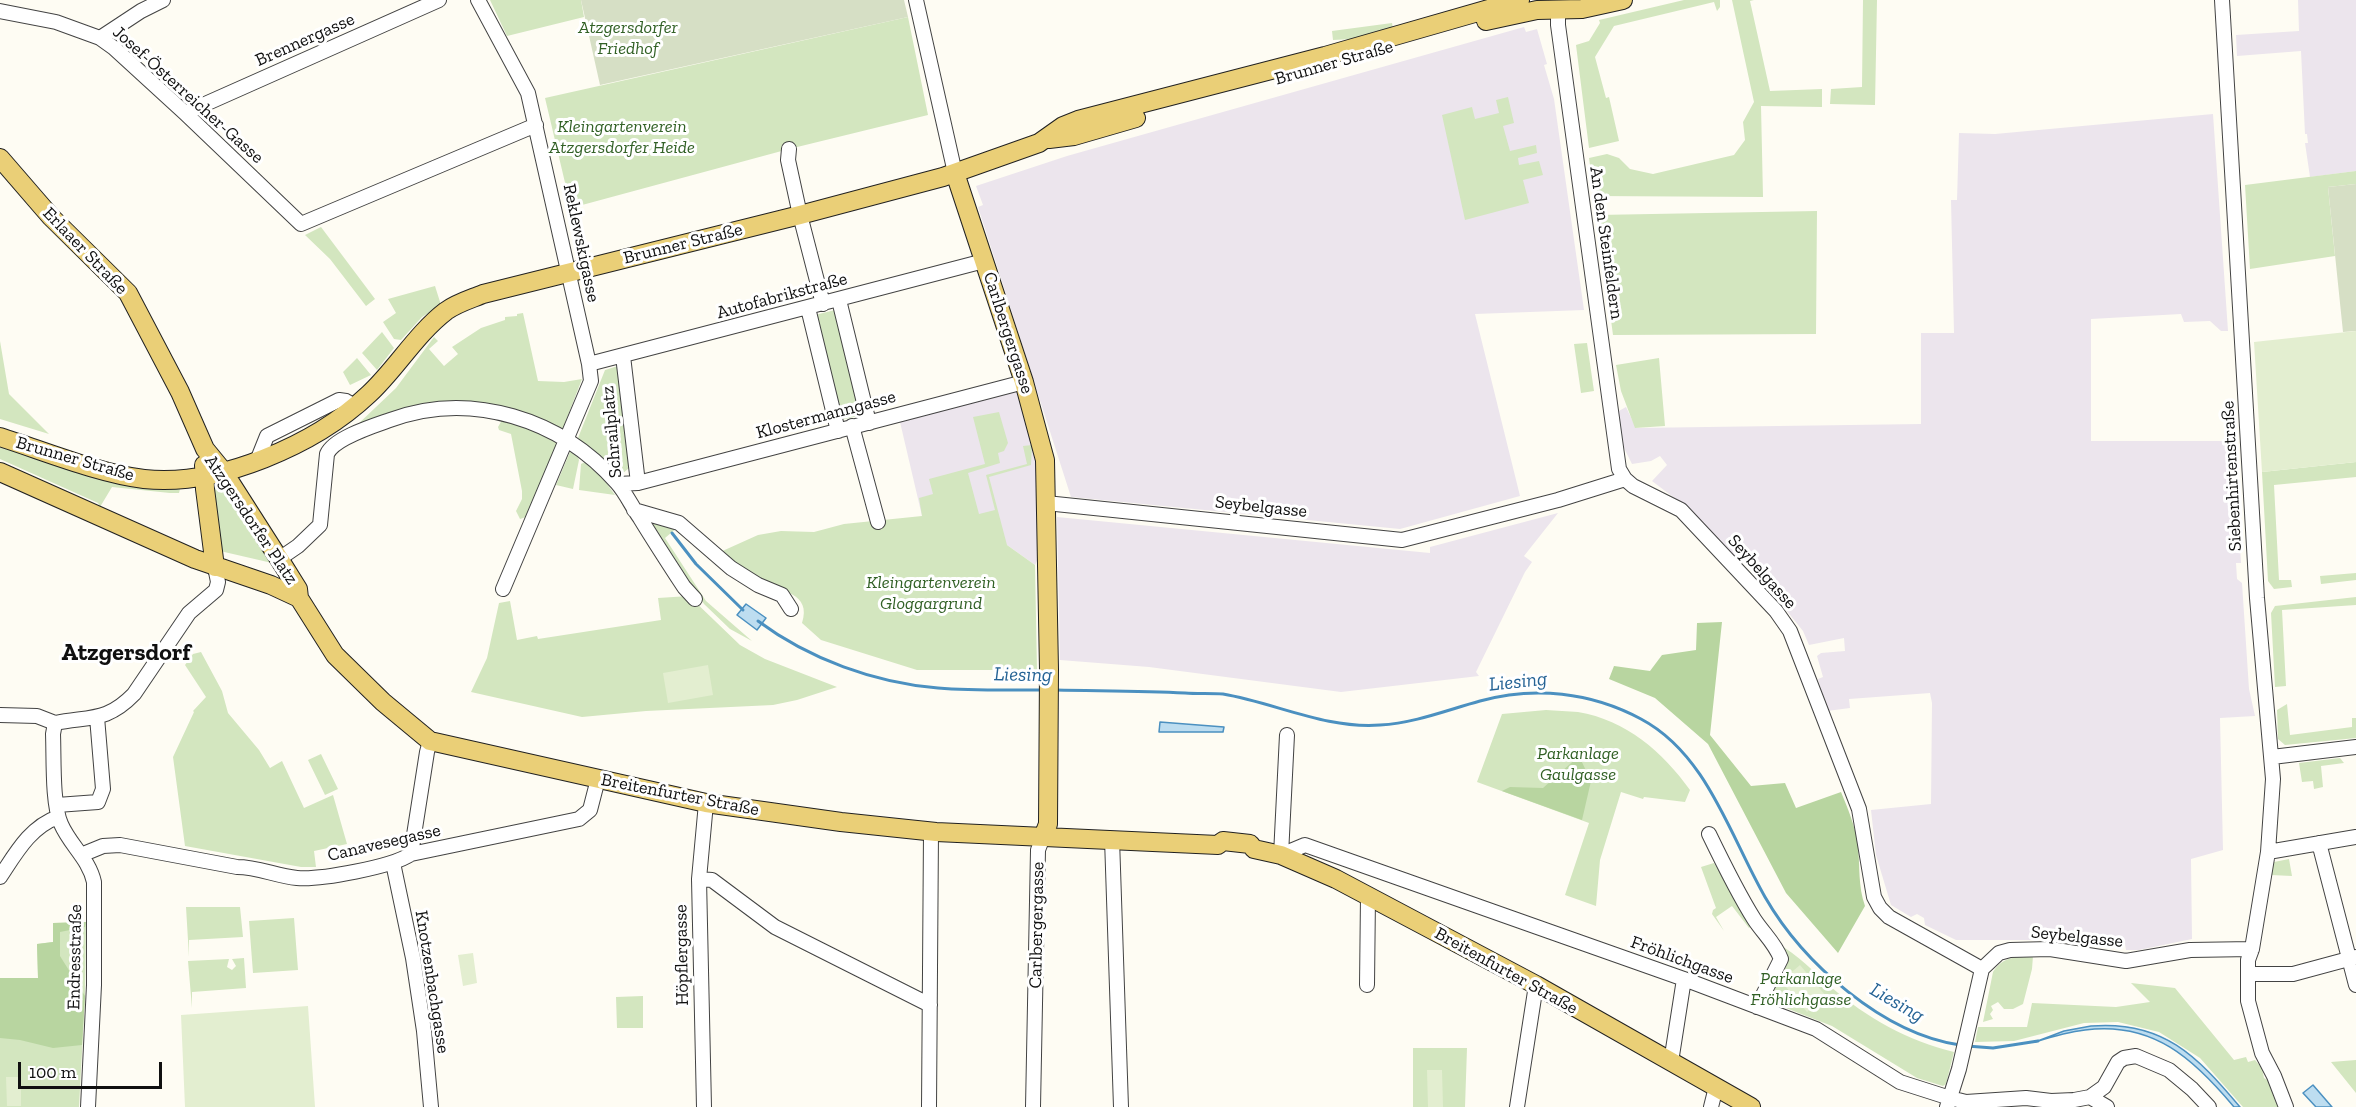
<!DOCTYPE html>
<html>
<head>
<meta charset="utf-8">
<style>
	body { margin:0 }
	#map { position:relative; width:2356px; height:1107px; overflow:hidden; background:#fefcf3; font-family:"Zilla Slab",serif }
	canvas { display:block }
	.scale { position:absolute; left:18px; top:1062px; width:144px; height:27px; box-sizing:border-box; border:3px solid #101010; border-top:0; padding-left:8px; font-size:18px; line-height:21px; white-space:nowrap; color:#101010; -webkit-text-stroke:4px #fff; paint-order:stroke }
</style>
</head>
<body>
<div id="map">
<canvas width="2356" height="1107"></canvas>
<div class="scale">100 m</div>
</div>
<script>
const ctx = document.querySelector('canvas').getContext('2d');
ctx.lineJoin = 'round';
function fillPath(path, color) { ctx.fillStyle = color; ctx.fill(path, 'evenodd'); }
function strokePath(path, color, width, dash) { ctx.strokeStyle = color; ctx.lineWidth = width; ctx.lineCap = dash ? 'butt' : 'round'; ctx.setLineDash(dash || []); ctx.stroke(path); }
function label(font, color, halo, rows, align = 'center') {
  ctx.font = font + ' "Zilla Slab",serif'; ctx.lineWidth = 6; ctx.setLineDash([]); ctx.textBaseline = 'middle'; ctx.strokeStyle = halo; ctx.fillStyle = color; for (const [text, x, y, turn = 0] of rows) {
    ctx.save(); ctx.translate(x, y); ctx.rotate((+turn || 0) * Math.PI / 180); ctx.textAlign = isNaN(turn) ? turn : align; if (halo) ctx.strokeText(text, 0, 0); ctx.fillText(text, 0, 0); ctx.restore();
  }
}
const industrial = new Path2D(`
	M2298,0H2356V171L2310,177L2305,143H2308L2307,134H2305L2301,51L2237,56L2236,35L2299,31Z
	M1524,27L1526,32L1537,29L1547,64L1544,65L1554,99L1584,310L1475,314L1520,496L1400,529L1071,497L978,207L983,205L976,186L1067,156Z
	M2213,114L2228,331H2221L2210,321L2184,322L2181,314L2091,319V441H2234L2241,563H2236L2237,579L2242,583L2249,689L2255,716L2220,718L2223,850L2191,859L2192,939L2139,950H2126L2125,944L2086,946L2064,940H1956L1925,925L1924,918L1917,914L1911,917L1891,905L1876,855L1871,810L1931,804L1932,703L1930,693L1849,699L1850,708L1827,711L1818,679L1823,677L1817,656L1821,653L1845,651L1844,638L1809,645L1803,631L1748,563H1737L1693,512L1652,481L1667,465L1660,456L1651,461L1632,464L1624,448L1617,412L1626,407L1636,428L1921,424V333H1954L1951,200H1957L1959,133L1995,134Z
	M1024,382L1039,434L1046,542L1035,565L1007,545L922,516L900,422L905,414Z
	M1558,513L1524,556L1532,562L1525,572L1476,672L1479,676L1341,692L1149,667L1060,660L1057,517L1430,553V547Z`);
const green = new Path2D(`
	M490,0H581L584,17L507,36Z
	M1684,0H1720V7L1717,11L1714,2L1614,26L1595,57L1606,98L1609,97L1619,141L1589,148L1576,45L1589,41L1600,23L1599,20Z
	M1732,0H1754L1750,1L1770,91L1822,89V107L1761,106L1763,197L1594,196L1589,158L1607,154L1619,158L1630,169L1653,174L1734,155L1745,140L1743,122L1754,102Z
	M1863,0H1877L1875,105L1830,104L1831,89L1862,87Z
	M908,17L928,115L789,149L571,208L545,98Z
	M1392,23L1393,29L1352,39L1333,40L1332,31Z
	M1508,97L1514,123L1503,126L1510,151L1536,145L1537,153L1518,158L1519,165L1539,161L1543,175L1523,180L1529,203L1465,220L1442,115L1472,107L1475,119L1499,113L1496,100Z
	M2356,171V184L2328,187L2335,256L2250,269L2245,185Z
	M1817,211L1816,334L1613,335L1597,215Z
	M321,227L375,299L366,306L330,259L305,235Z
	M435,286L441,305L422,317L401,340L394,339L383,322L396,313L388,299Z
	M835,310L862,415L841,420L815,315Z
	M523,313L538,381L564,382L582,379L562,431L482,405L356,426L396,388L434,337L438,341L429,349L444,366L458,354L452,347L481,328L505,320V317L517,316V314Z
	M382,332L394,348L377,370L362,353Z
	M0,341L9,394L49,434L0,419Z
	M1587,343L1594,391L1581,393L1574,344Z
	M357,358L371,375L350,385L343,372Z
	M1659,358L1665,426L1635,428L1621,391L1616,365Z
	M618,366L629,468L622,474L615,472L578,438L605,370Z
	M999,412L1008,443L1004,451L998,453L1000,463L968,473L979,514L995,510L986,475L1027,464L1023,446L1032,445L1031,465L989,477L1007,545L1035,565L1037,670H917L821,640L802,623C812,593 781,591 761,582C746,575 732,563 718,553L758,535L781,531L814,532L844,524L922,516L919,498L933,494L929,479L985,464L973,417Z
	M502,420L527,426L558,441L526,517L520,519L516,511L522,499V491L511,434L499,430L498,427Z
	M0,447C59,466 117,491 180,489L179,493H170L112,487L100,507L98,503L0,459Z
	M570,452L577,455L579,460L573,489L556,485Z
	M585,462L605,481L615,495L579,490L581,464Z
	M2356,462V477L2274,485L2279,580H2291L2292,587L2274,589L2268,581L2262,472Z
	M211,486H219L227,492L272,563L220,551Z
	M655,520L678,527L665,538L706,601L752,641L730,629L704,604L652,523Z
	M2356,573V580L2321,584L2320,576Z
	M689,596L740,645L765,659L837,687L797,700L773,705L646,711L582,717L471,692L487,658L499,603L510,601L517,640L537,636L538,639L661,620L658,598Z
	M2356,597V605L2282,610L2286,686L2275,687L2271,613L2275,606Z
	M201,652L222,691L228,713L259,750L270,768L282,761L304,808L333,795L347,844L314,851L316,867H301L185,846L173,757L194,712L193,711L206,697L185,665L193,654Z
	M2287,704L2290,735L2352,727V718H2356V738L2285,745L2278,739L2277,710Z
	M1546,710C1556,711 1568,711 1578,712C1626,720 1663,752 1690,790L1685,802L1644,797L1643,799L1621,792L1600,860L1596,906L1565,895L1589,823L1477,782L1502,714Z
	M321,754L338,789L325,795L308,760Z
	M2340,758L2344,763L2321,766L2323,787L2314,789L2313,781L2302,782L2299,763Z
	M2289,859L2292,876L2271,875L2274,862Z
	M1714,863L1752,926L1749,928L1732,906L1716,917L1724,931L1712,914L1713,910L1716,908L1701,867Z
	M186,907H240L243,937L189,940V957Z
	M294,918L298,970L253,973L249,921Z
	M86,922L85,996L79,1107H0V978H38L37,944L53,942V923Z
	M1777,943C1798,955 1813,971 1831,987C1867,1018 1908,1041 1954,1052L1946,1084L1943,1086L1917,1078L1832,1026L1768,1001L1787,960Z
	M2033,956L2032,969L2023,1004L2013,1009H2004L1998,1002L1991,1006L1993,1010L1990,1014L1993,1019L1983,1022L1993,972C2003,956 2016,957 2033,956Z
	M244,958L246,988L192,992V1008L188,961L229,959L227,967L232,970L236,966L232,959Z
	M2131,983L2175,988L2234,1060L2246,1057L2248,1062L2255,1060L2262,1068L2264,1078L2271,1082L2280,1107H2243L2200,1058L2159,1032L2118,1022L2084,1023L2014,1041L1975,1042L1978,1027H2027L2032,1003L2116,1007L2150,1002Z
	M643,996V1028H617L616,997Z
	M1413,1048H1467L1465,1107H1413Z
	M2356,1060V1093L2331,1062Z`);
const forest = new Path2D(`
	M1722,622L1710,735L1751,786L1785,783L1796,808L1841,792C1848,809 1856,828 1858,846C1860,867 1858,886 1865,906L1838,953L1786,893L1708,744L1655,698L1609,679L1614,666L1650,671L1662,655L1696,650L1697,623Z
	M1579,756L1591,781L1582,820L1502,791L1510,787L1543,788Z
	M86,922L85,927L60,932V956L85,996L82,1045L53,1048L20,1040L0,1038V978H38L37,944L53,942V923Z`);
const cemetery = new Path2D(`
	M581,0H904L908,17L600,85Z
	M2356,184V331L2343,332L2328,187Z`);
const pitch = new Path2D(`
	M2356,331V462L2262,472L2254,342Z
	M708,665L713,695L668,703L663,673Z
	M473,953L477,983L463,986L458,955Z
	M1800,965L1826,996L1807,1012L1781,981Z
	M308,1006L315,1107H185L181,1015Z
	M1427,1070H1442L1443,1107H1428Z
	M6,1077H21V1106H7Z`);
const water = new Path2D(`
	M746,604L766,618L757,630L737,615Z
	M1160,722L1224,727L1223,732H1159Z
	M2091,1026C2163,1020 2197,1056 2240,1107H2234C2194,1059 2153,1021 2085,1030C2068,1032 2051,1037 2035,1042L2064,1031Z
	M2313,1085L2332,1107H2316L2303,1093Z`);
const stream = new Path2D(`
	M672,533L696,564L743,610
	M758,621C809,659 875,683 938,688C973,691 1008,690 1044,690
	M1056,690C1099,691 1142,691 1185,693C1197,694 1211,693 1223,694C1276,703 1325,729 1380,725C1415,723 1447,710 1480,701C1534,686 1591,692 1641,719C1707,754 1730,836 1765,897C1803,963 1883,1034 1960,1045
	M1967,1046L1993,1048L2038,1041`);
const minor = new Path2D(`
	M478,0L528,93L589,364L591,381L503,589
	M916,0L955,173
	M2222,0L2257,598L2273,779L2268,852L2252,949L2248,960V1001L2262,1053L2274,1076L2286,1107
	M1558,10V25L1619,469L1625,479L1633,486L1681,510L1776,611L1790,631L1859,809L1874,897L1880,908L1889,917L1982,969
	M0,11L56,22L100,38L114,48L185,113L301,224L536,125
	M100,38L141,11L163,0
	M185,113L439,0
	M789,149L788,160L800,215L823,304
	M839,300L869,423
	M808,308L838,431
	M623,356L638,483
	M589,364L984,261
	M852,426L878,522
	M257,461L267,436L339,400L346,401L355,406
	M618,484L638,483L1024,382
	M1046,503L1402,540L1558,500L1625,479
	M634,510L679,523L731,568L758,585L782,595L791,609
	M279,559L298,546L320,525L327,454C334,438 373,426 390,420C471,390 561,419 617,483C626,493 632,507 640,518C654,541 669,564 684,587L695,599
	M0,715L37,716L55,723
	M55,723L53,734C54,758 52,804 61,824C70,845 89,859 94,882V985L88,1107
	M55,723C90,716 107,722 134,694L189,613L216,590L218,582L215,567
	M1287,735L1281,855L1305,845L1684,979L1816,1029L1900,1082L1950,1098L1966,1102L2026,1098L2051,1101L2074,1100L2090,1097L2104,1087L2118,1062L2124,1058L2136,1056L2169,1070L2192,1089L2209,1107
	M2272,757L2356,747
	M57,805L98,802L103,789L97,717
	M1709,834C1723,863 1737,892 1754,919C1763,933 1775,943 1781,959L1757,1007
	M1112,839L1121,1107
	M2319,843L2356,985
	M2268,852L2356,837
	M411,854L427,752L430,741
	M81,855L103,846L120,845L237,867C258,867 276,876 297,878C320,880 392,867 411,854L579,819L590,810L598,779
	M393,863L413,958L424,1031L431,1107
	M0,877C16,853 30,827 58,817
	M699,879L712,880L775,927L930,1005
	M1982,969L1999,953L2010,950L2050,949L2126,961L2190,950L2252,949
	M2249,974H2293L2356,957
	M1367,985L1368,896
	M1671,1062L1684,979
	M2090,1097L2107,1107
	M704,1107L699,879L706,803
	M929,1107L931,832
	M1033,1107L1038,850L1043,837
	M1517,1107L1536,985
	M1711,1107L1716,1087
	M1947,1107L1959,1069L1982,969`);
const major = new Path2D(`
	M1486,21L1537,10L1582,9L1623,0
	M1049,139L1074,136L1136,118
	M0,158L51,217L128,293L180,392L205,449L223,471L283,565L298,589L299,598
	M955,173L1024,382L1045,460L1049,670L1048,824L1043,837
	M0,437C44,451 100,474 144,479C218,487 315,445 369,394C396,369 416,334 446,311C457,303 471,299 483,294L800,215L943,177L1039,143L1063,126L1078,120L1325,56L1520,0
	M204,465L205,489L215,567
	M0,472L195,559L271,585L299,598L335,655L383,702L430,741L706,803L841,822L936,832L1218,845L1223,841L1250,844L1254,849L1281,855L1336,879L1536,985L1751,1107`);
const parkNames = [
	["Atzgersdorfer",628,28],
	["Friedhof",628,49],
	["Kleingartenverein",622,127],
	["Atzgersdorfer Heide",622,148],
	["Kleingartenverein",931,583],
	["Gloggargrund",931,604],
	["Parkanlage",1578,754],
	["Gaulgasse",1578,775],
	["Parkanlage",1801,979],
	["Fröhlichgasse",1801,1000]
];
const streetNames = [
	["Brennergasse",305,40,-24],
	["Brunner Straße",1334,63,-16],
	["Josef-Österreicher-Gasse",188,95,42],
	["Reklewskigasse",581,243,78],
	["An den Steinfeldern",1606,243,82],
	["Brunner Straße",683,244,-14],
	["Erlaaer Straße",85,251,46],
	["Autofabrikstraße",782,296,-15],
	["Carlbergergasse",1008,333,72],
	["Klostermanngasse",826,415,-15],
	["Schrailplatz",612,432,-95],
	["Brunner Straße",75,459,16],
	["Siebenhirtenstraße",2232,476,-93],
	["Seybelgasse",1261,507,6],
	["Atzgersdorfer Platz",251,520,56],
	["Seybelgasse",1762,572,48],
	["Breitenfurter Straße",680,795,11],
	["Canavesegasse",384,843,-13],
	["Carlbergergasse",1037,925,-89],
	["Seybelgasse",2077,937,6],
	["Höpflergasse",682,955,-91],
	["Endresstraße",75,957,-89],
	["Fröhlichgasse",1682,960,20],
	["Breitenfurter Straße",1506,971,29],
	["Knotzenbachgasse",432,982,81]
];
const waterNames = [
	["Liesing",1023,675,1],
	["Liesing",1518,682,-6],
	["Liesing",1897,1003,30]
];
const districtNames = [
	["Atzgersdorf",126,653]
];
fillPath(industrial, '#ece5ed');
fillPath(green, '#d3e6bf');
fillPath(forest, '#b8d5a0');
fillPath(cemetery, '#d6dfc5');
fillPath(pitch, '#e3eed0');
fillPath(water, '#bdddf0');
strokePath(water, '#4b90c0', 1.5);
strokePath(stream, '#4b90c0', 3);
strokePath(minor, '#434343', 16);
strokePath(major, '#212121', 20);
strokePath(minor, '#fff', 14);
strokePath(major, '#eacf77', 18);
label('italic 18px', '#326126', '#fff', parkNames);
label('18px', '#101010', '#fff', streetNames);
label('italic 20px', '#256395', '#fff', waterNames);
label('bold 24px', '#101010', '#fff', districtNames);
</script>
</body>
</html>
